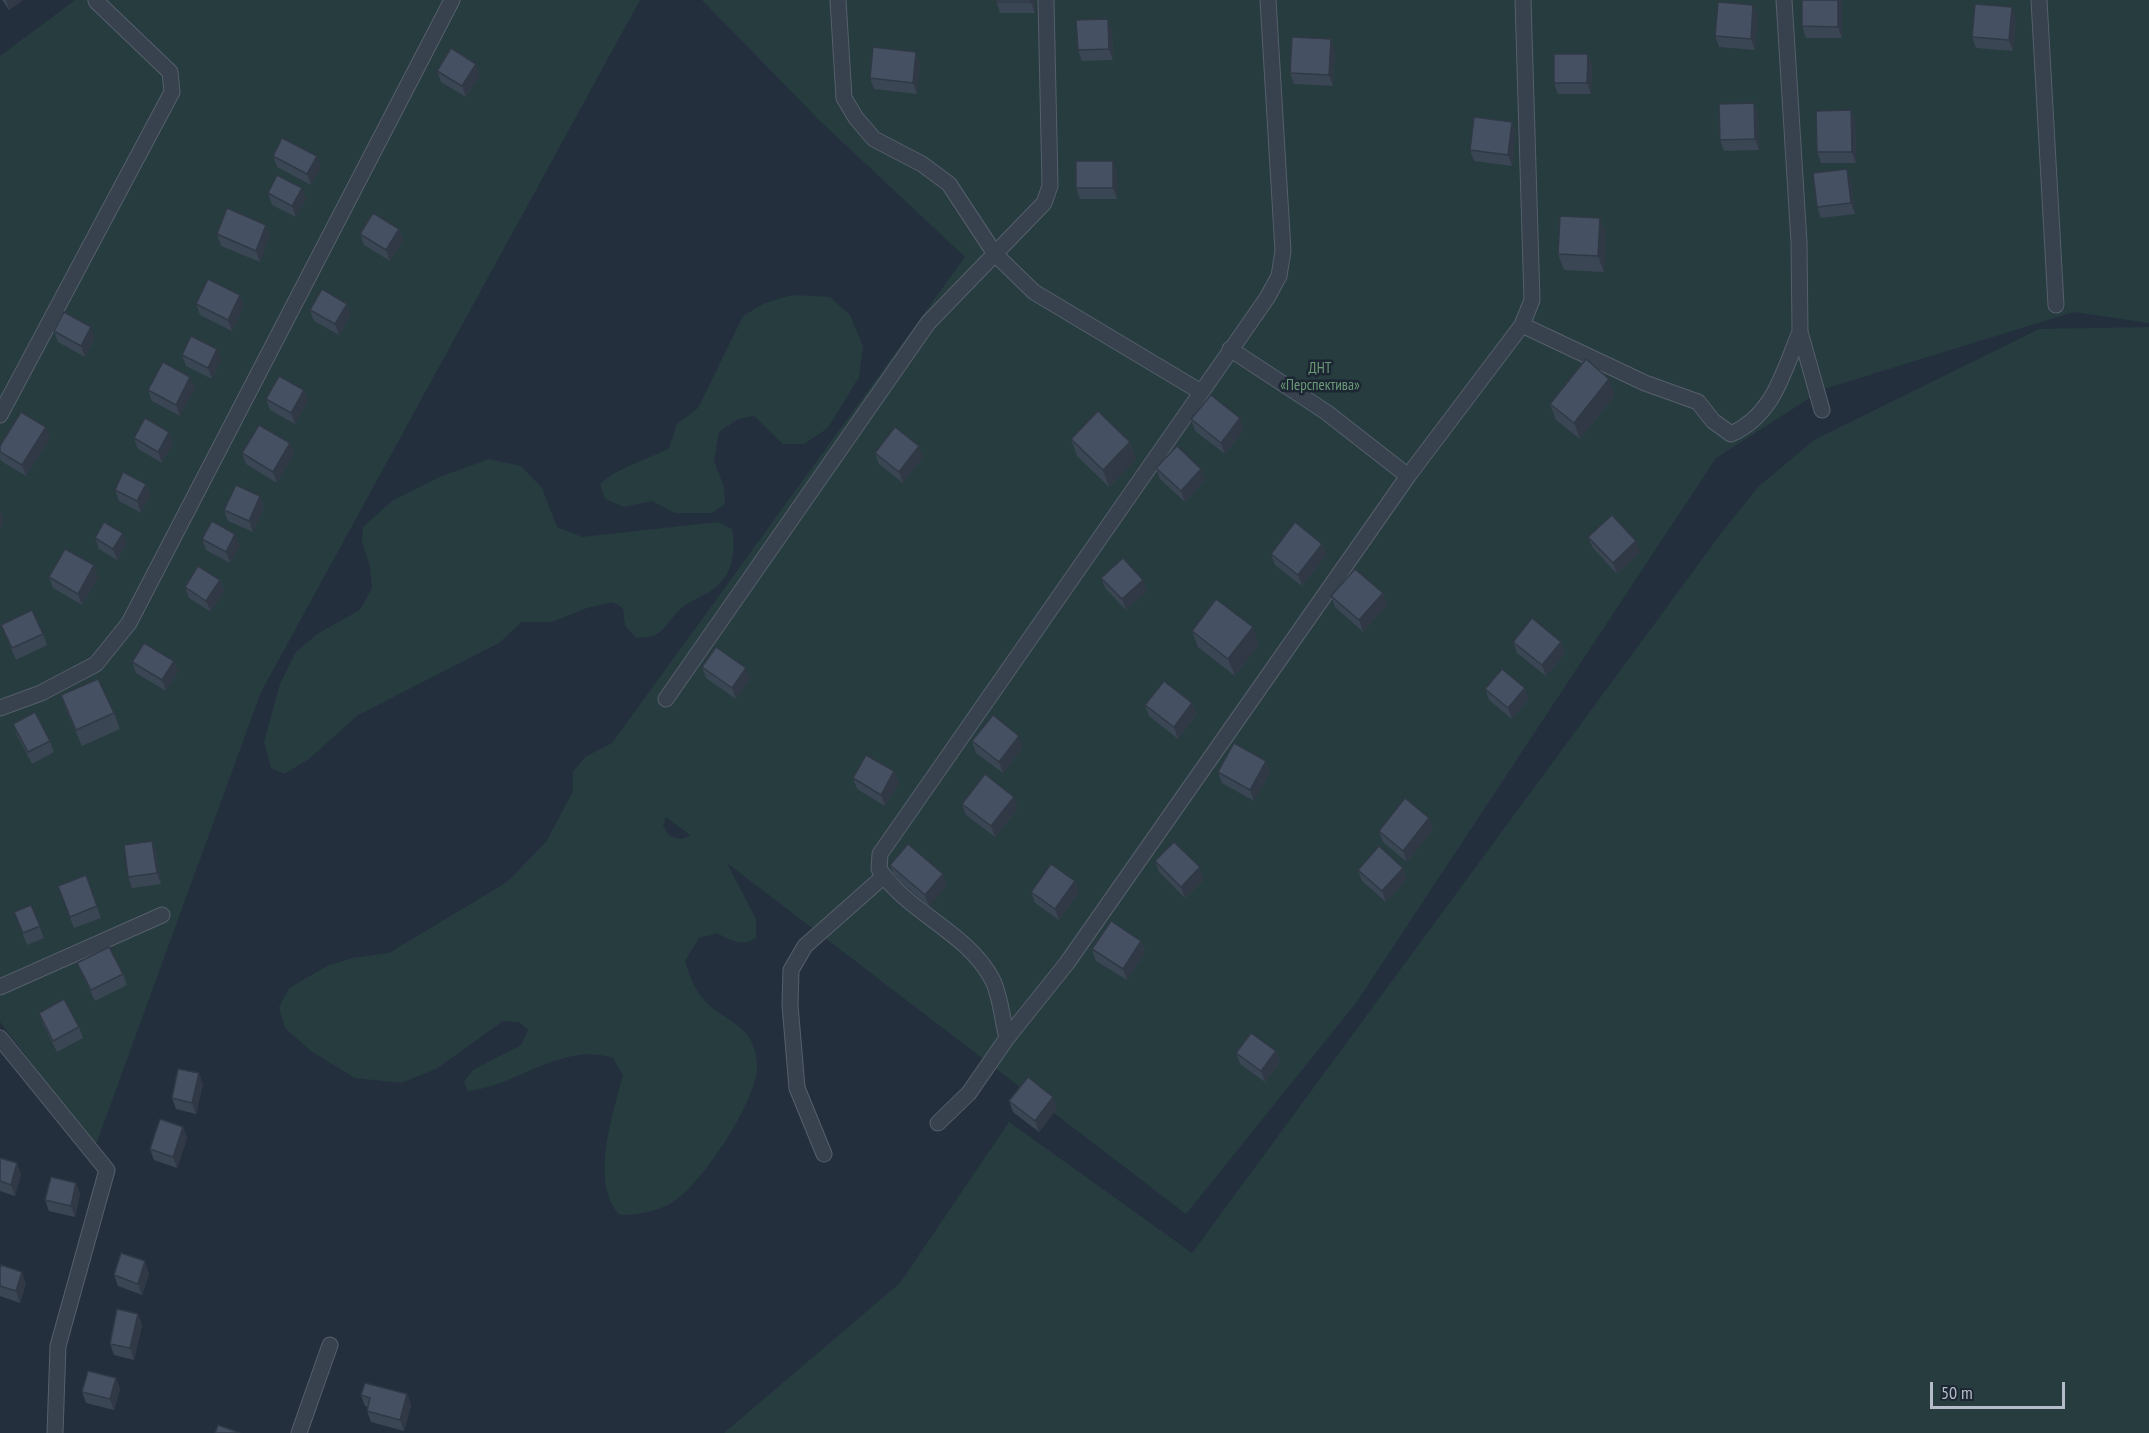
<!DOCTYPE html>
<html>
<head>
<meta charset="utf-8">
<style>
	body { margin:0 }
	#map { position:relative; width:2149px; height:1433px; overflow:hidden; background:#242f3e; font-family:"PT Sans Narrow",sans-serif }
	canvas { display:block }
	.scale { position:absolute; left:1930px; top:1382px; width:135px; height:27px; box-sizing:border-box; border:3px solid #b4bcc9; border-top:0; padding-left:8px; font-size:18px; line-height:21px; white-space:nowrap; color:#b4bcc9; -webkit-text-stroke:4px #1d2633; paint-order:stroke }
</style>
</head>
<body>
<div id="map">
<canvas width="2149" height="1433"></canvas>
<div class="scale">50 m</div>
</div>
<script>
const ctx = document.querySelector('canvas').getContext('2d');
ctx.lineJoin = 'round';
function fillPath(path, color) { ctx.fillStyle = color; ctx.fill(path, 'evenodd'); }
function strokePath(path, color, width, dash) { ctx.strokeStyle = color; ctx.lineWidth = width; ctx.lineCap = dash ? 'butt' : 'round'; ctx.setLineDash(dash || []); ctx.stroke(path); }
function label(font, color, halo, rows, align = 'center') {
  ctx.font = font + ' "PT Sans Narrow",sans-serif'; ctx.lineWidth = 5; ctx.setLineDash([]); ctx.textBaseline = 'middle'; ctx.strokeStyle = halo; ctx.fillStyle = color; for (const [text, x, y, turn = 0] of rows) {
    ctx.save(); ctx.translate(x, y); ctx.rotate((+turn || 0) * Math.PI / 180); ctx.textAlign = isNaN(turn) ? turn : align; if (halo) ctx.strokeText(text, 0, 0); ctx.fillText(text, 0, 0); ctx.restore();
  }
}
const green = new Path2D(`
	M75,0H640L261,692L95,1147L0,1022V56Z
	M702,0H2149V323L2074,312L1824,389L1716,458L1356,1003L1186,1214L727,863L756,919V938C741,947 732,941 717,933L699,938L685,961C690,978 696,993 709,1005C724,1019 747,1025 754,1048C756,1054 758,1064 757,1070C754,1104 699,1190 668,1205C653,1212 636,1215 620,1215C589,1183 613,1114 623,1075L613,1058C563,1041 517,1086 468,1091L464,1082L473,1070L521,1045L528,1030L519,1022L503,1021L436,1069L401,1083L355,1078L311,1051L285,1028L279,1007L289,988L327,966L352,958L389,953L507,882L546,842L573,791V772L585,757L612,743L965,257L819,120ZM666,817L690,835V836L681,839L669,836L663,825Z
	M792,295L830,297L850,315L863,346L859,377L828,428L804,444H783L754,416L738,419L719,432L714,461L724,487L725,504L712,513H675L652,501L624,507L605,499L600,484C620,466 646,461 669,448L677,424L698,408L743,316L765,303Z
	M2149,327V1433H724L900,1283L1009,1122L1192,1253L1722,532L1758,487L1814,440L2039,329Z
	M489,459L521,466L542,488L557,527L582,537L718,522L732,529C736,552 733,576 712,590C703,596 692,600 683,607C664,622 667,638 636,638L625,626L623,608L612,602L587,608L552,622H522L499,643L358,715L309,759L284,774L271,768L264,742L280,684L295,653L317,634L360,610L372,588L370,566L362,542L363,527L392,501L442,476Z`);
const street = new Path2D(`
	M838,0L844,98L856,118L874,139L922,164L949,184L995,254L1034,292L1201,392
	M1784,0L1799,242L1800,332L1822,410
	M2039,0L2056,305
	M1522,325L1645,383L1698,402L1713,421L1731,434C1774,415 1783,372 1800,332
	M1230,349L1326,412L1408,476
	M0,415L172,92L170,72L96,1
	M666,699L928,323L1044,203L1050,186L1046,0
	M0,708L41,693L96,664L129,623L452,0
	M0,987L162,915
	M0,1038L107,1170L58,1346L55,1433
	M1007,1038C1002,1020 1001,996 992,979C966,931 909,914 879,869L880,854L1267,298L1279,276L1283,251L1268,0
	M938,1123L969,1093L1007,1038L1067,963L1408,476L1522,325L1532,300L1523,0
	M824,1154L797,1088L790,1005L791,970L805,946L884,876
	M299,1433L330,1345`);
const wall = new Path2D(`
	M2,0H23L9,10Z
	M996,0H1035V13H1000Z
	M1802,0H1841L1842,38H1806L1802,26Z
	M1753,5L1758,16L1755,50L1719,47L1715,36Z
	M2016,19L2013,51L1976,48L1972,37Z
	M1112,30L1113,60L1082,61L1078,50Z
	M1335,50L1333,86L1294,84L1290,73Z
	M1588,54L1592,65L1591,94H1558L1554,83Z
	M920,63L917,94L874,89L870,78Z
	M437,71L480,75L466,97L441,82Z
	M1851,110L1855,121L1856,163H1821L1817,152Z
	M1758,114L1759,150L1724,151L1720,140Z
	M1512,122L1516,133L1512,166L1474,161L1470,150Z
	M273,156L321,167L311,185L277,167Z
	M1117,172V199H1080L1076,188Z
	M1851,181L1855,214L1821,218L1817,207Z
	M268,193L306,199L296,217L272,205Z
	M1600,218L1606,234L1604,272L1564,270L1558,254Z
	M266,225L270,236L260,262L221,246L217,234Z
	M399,229L403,240L390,261L364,245L360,234Z
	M196,304L244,306L232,331L200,315Z
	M347,304L351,315L339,335L314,321L310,310Z
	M54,331L95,338L85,357L58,342Z
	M182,355L221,360L212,379L186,366Z
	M195,388L180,416L152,401L148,390Z
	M1615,395L1580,439L1556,420L1550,404Z
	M266,399L308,401L295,424L270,410Z
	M1191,419L1244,429L1225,454L1195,431Z
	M169,432L173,443L162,463L138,449L134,438Z
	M50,438L26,476L1,461L0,458V446Z
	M1071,439L1130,442L1136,459L1109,487L1077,456Z
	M290,443L294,454L277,483L246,464L242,453Z
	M875,453L923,457L903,483L879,464Z
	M1156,468L1205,480L1185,502L1160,479Z
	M146,484L150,495L141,513L119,501L115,490Z
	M260,496L264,507L253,532L228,521L224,510Z
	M1588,537L1640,552L1617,574L1593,548Z
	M95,538L127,544L117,560L99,549Z
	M202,539L240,545L230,563L206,550Z
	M1322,544L1326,555L1302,586L1275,565L1271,554Z
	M94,565L98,577L82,605L53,588L49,577Z
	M1101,578L1147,591L1126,610L1106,589Z
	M220,580L224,591L211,612L189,598L185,587Z
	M1383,593L1387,605L1363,632L1335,607L1331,596Z
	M1,625L43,634L47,645L16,660Z
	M1192,631L1259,644L1235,676L1198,647Z
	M1513,642H1561L1565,653L1546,676L1517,653Z
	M174,661L178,672L166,691L136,673L132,662Z
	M702,667L750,679L736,699L706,678Z
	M1485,689L1529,699L1512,719L1489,700Z
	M61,695L114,713L120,729L82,746L67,712Z
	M1192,703L1197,714L1178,739L1149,716L1145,705Z
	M13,724L50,741L54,752L32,764L17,735Z
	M972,741L1023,747L1003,773L976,753Z
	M1266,761L1270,772L1254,801L1222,783L1218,772Z
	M894,771L899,783L885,806L857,789L853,778Z
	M962,804L1018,808L995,837L966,815Z
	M1429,818L1433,829L1407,862L1383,842L1379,831Z
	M152,841L156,852L161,884L132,888L128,877Z
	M1155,861L1204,879L1185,898L1159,872Z
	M890,865L947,885L929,906L894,876Z
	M1403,868L1407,879L1386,902L1362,881L1358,870Z
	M86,875L101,918L74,928L58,886Z
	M1075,881L1079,892L1059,920L1035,903L1031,892Z
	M31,905L44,938L27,945L14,912Z
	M1141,941L1145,952L1127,980L1096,961L1092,949Z
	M77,963L123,974L127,985L95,1001L82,974Z
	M39,1013L79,1027L83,1038L57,1052L43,1024Z
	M1276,1051L1280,1062L1265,1082L1240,1064L1236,1053Z
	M203,1084L196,1114L176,1109L172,1098Z
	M1009,1101L1057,1108L1039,1132L1013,1112Z
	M183,1127L187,1138L177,1168L154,1160L150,1149Z
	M0,1158L21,1174L15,1196L0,1191Z
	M76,1183L80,1194L75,1217L49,1211L45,1200Z
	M0,1269L26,1283L20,1303L0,1296Z
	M149,1273L142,1295L118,1286L114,1275Z
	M138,1314L142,1325L134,1360L114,1355L110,1344Z
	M116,1378L120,1389L114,1410L86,1403L82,1392Z
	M407,1394L411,1405L404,1431L371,1422L367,1411L368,1407L365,1406L361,1395Z`);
const shadedWall = new Path2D(`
	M6,0H23L9,10Z
	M1031,0H1035V13L1031,2Z
	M1838,0H1841L1842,2V38L1838,27Z
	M1753,5L1758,16L1755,50L1751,39Z
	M2012,7L2016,19L2013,51L2009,40Z
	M1108,19L1112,30L1113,60L1109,49Z
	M1331,39L1335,50L1333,86L1329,75Z
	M916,52L920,63L917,94L913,83Z
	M1588,54L1592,65L1591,94L1587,83Z
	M476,64L480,75L466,97L462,86Z
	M1754,103L1758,114L1759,150L1755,139Z
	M1851,110L1855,121L1856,163L1852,152Z
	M1512,122L1516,133L1512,166L1508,155Z
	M317,156L321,167L311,185L307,174Z
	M1113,161L1117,172V199L1113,188Z
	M1847,169L1851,181L1855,214L1851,203Z
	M302,188L306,199L296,217L292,206Z
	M1600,218L1606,234L1604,272L1598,256Z
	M266,225L270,236L260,262L256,251Z
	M399,229L403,240L390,261L386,250Z
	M240,295L244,306L232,331L228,320Z
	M347,304L351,315L339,335L335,324Z
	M91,327L95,338L85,357L81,346Z
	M217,349L221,360L212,379L208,368Z
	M190,377L195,388L180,416L176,405Z
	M1609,379L1615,395L1580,439L1574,423Z
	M304,390L308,401L295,424L291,413Z
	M1240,418L1244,429L1225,454L1221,443Z
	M46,427L50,438L26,476L22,465Z
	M169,432L173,443L162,463L158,452Z
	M1130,442L1136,459L1109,487L1103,470Z
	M290,443L294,454L277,483L273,472Z
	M919,446L923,457L903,483L899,472Z
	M1201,469L1205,480L1185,502L1181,491Z
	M146,484L150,495L141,513L137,501Z
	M260,496L264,507L253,532L249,521Z
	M0,509L4,520L0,531Z
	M123,533L127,544L117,560L113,549Z
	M235,534L240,545L230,563L226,552Z
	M1636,541L1640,552L1617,574L1613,563Z
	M1322,544L1326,555L1302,586L1298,575Z
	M94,565L98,577L82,605L78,594Z
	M220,580L224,591L211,612L206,601Z
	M1143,580L1147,591L1126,610L1122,599Z
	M1383,593L1387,605L1363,632L1359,620Z
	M1253,627L1259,644L1235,676L1228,659Z
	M1561,642L1565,653L1546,676L1542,665Z
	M174,661L178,672L166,691L162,680Z
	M746,668L750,679L736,699L732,688Z
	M1525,688L1529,699L1512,719L1508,708Z
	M1192,703L1197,714L1178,739L1174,727Z
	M1019,736L1023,747L1003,773L999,762Z
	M1266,761L1270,772L1254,801L1250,790Z
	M894,771L899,783L885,806L881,795Z
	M1014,797L1018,808L995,837L991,826Z
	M1429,818L1433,829L1407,862L1403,851Z
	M152,841L156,852L161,884L157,873Z
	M1200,867L1204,879L1185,898L1181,887Z
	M1403,868L1407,879L1386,902L1382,891Z
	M943,874L947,885L929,906L925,895Z
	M1075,881L1079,892L1059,920L1055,909Z
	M1141,941L1145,952L1127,980L1123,969Z
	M1276,1051L1280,1062L1265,1082L1261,1071Z
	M199,1073L203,1084L196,1114L192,1103Z
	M1053,1097L1057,1108L1039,1132L1035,1121Z
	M183,1127L187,1138L177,1168L173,1157Z
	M17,1163L21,1174L15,1196L11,1185Z
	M76,1183L80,1194L75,1217L71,1206Z
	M145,1261L149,1273L142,1295L138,1284Z
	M22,1272L26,1283L20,1303L16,1291Z
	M138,1314L142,1325L134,1360L130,1348Z
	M116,1378L120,1389L114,1410L110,1399Z
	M407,1394L411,1405L404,1431L400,1420Z`);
const building = new Path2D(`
	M996,0H1031V2H996Z
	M1802,0H1838V27L1802,26Z
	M1718,2L1753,5L1751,39L1715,36Z
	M1975,4L2012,7L2009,40L1972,37Z
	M1108,19L1109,49L1078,50L1076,20Z
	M1292,37L1331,39L1329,75L1290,73Z
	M873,47L916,52L913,83L870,78Z
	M451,48L476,64L462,86L437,71Z
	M1554,54H1588L1587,83H1554Z
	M1754,103L1755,139L1720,140L1719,104Z
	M1851,110L1852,152H1817L1816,111Z
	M1474,117L1512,122L1508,155L1470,150Z
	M282,138L317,156L307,174L273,156Z
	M1076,161H1113V188H1076Z
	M1847,169L1851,203L1817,207L1813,173Z
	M277,175L302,188L292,206L268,193Z
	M227,208L266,225L256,251L217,234Z
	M373,213L399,229L386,250L360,234Z
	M1560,216L1600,218L1598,256L1558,254Z
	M208,279L240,295L228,320L196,304Z
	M322,289L347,304L335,324L310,310Z
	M64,312L91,327L81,346L54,331Z
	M191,336L217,349L208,368L182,355Z
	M1586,359L1609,379L1574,423L1550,404Z
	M163,362L190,377L176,405L148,390Z
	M279,376L304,390L291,413L266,399Z
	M1211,395L1240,418L1221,443L1191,419Z
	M1098,411L1130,442L1103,470L1071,439Z
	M21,412L46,427L22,465L0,452V446Z
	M145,418L169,432L158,452L134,438Z
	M259,425L290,443L273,472L242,453Z
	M895,427L919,446L899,472L875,453Z
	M1177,446L1201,469L1181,491L1156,468Z
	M123,472L146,484L137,501L115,490Z
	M236,485L260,496L249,521L224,510Z
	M1612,515L1636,541L1613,563L1588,537Z
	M212,521L235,534L226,552L202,539Z
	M104,522L123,533L113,549L95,538Z
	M1295,522L1322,544L1298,575L1271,554Z
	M65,549L94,565L78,594L49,577Z
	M1123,558L1143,580L1122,599L1101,578Z
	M198,566L220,580L206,601L185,587Z
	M1355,569L1383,593L1359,620L1331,596Z
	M1216,599L1253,627L1228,659L1192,631Z
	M32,610L43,634L12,648L1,625Z
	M1532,618L1561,642L1542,665L1513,642Z
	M144,643L174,661L162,680L132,662Z
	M716,647L746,668L732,688L702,667Z
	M1502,669L1525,688L1508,708L1485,689Z
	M98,679L114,713L76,730L61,695Z
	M1164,681L1192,703L1174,727L1145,705Z
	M35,712L50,741L28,752L13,724Z
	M993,715L1019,736L999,762L972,741Z
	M1234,743L1266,761L1250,790L1218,772Z
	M866,755L894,771L881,795L853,778Z
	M985,774L1014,797L991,826L962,804Z
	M1405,798L1429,818L1403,851L1379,831Z
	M152,841L157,873L128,877L124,845Z
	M1174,842L1200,867L1181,887L1155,861Z
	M908,844L943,874L925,895L890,865Z
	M1379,846L1403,868L1382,891L1358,870Z
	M1051,864L1075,881L1055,909L1031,892Z
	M86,875L97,906L70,917L58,886Z
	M31,905L40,926L23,933L14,912Z
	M1111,921L1141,941L1123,969L1092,949Z
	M109,947L123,974L91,990L77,963Z
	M64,999L79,1027L53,1041L39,1013Z
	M1251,1033L1276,1051L1261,1071L1236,1053Z
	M178,1069L199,1073L192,1103L172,1098Z
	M1028,1077L1053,1097L1035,1121L1009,1101Z
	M160,1119L183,1127L173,1157L150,1149Z
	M0,1158L17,1163L11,1185L0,1181Z
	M51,1177L76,1183L71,1206L45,1200Z
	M121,1253L145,1261L138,1284L114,1275Z
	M1,1265L22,1272L16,1291L0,1286V1269Z
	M117,1309L138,1314L130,1348L110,1344Z
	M88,1371L116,1378L110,1399L82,1392Z
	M365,1383L407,1394L400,1420L367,1411L370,1398L361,1395Z
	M218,1425L240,1433H215Z`);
const parkNames = [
	["ДНТ",1320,369],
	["«Перспектива»",1320,386]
];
fillPath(green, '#263c3f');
strokePath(street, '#565f6c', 17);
strokePath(street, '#38414e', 15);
fillPath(wall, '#3b4654');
fillPath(shadedWall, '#303945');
fillPath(building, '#455162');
strokePath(building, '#303945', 1.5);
label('15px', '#6b9a76', '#1d2633', parkNames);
</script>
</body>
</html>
